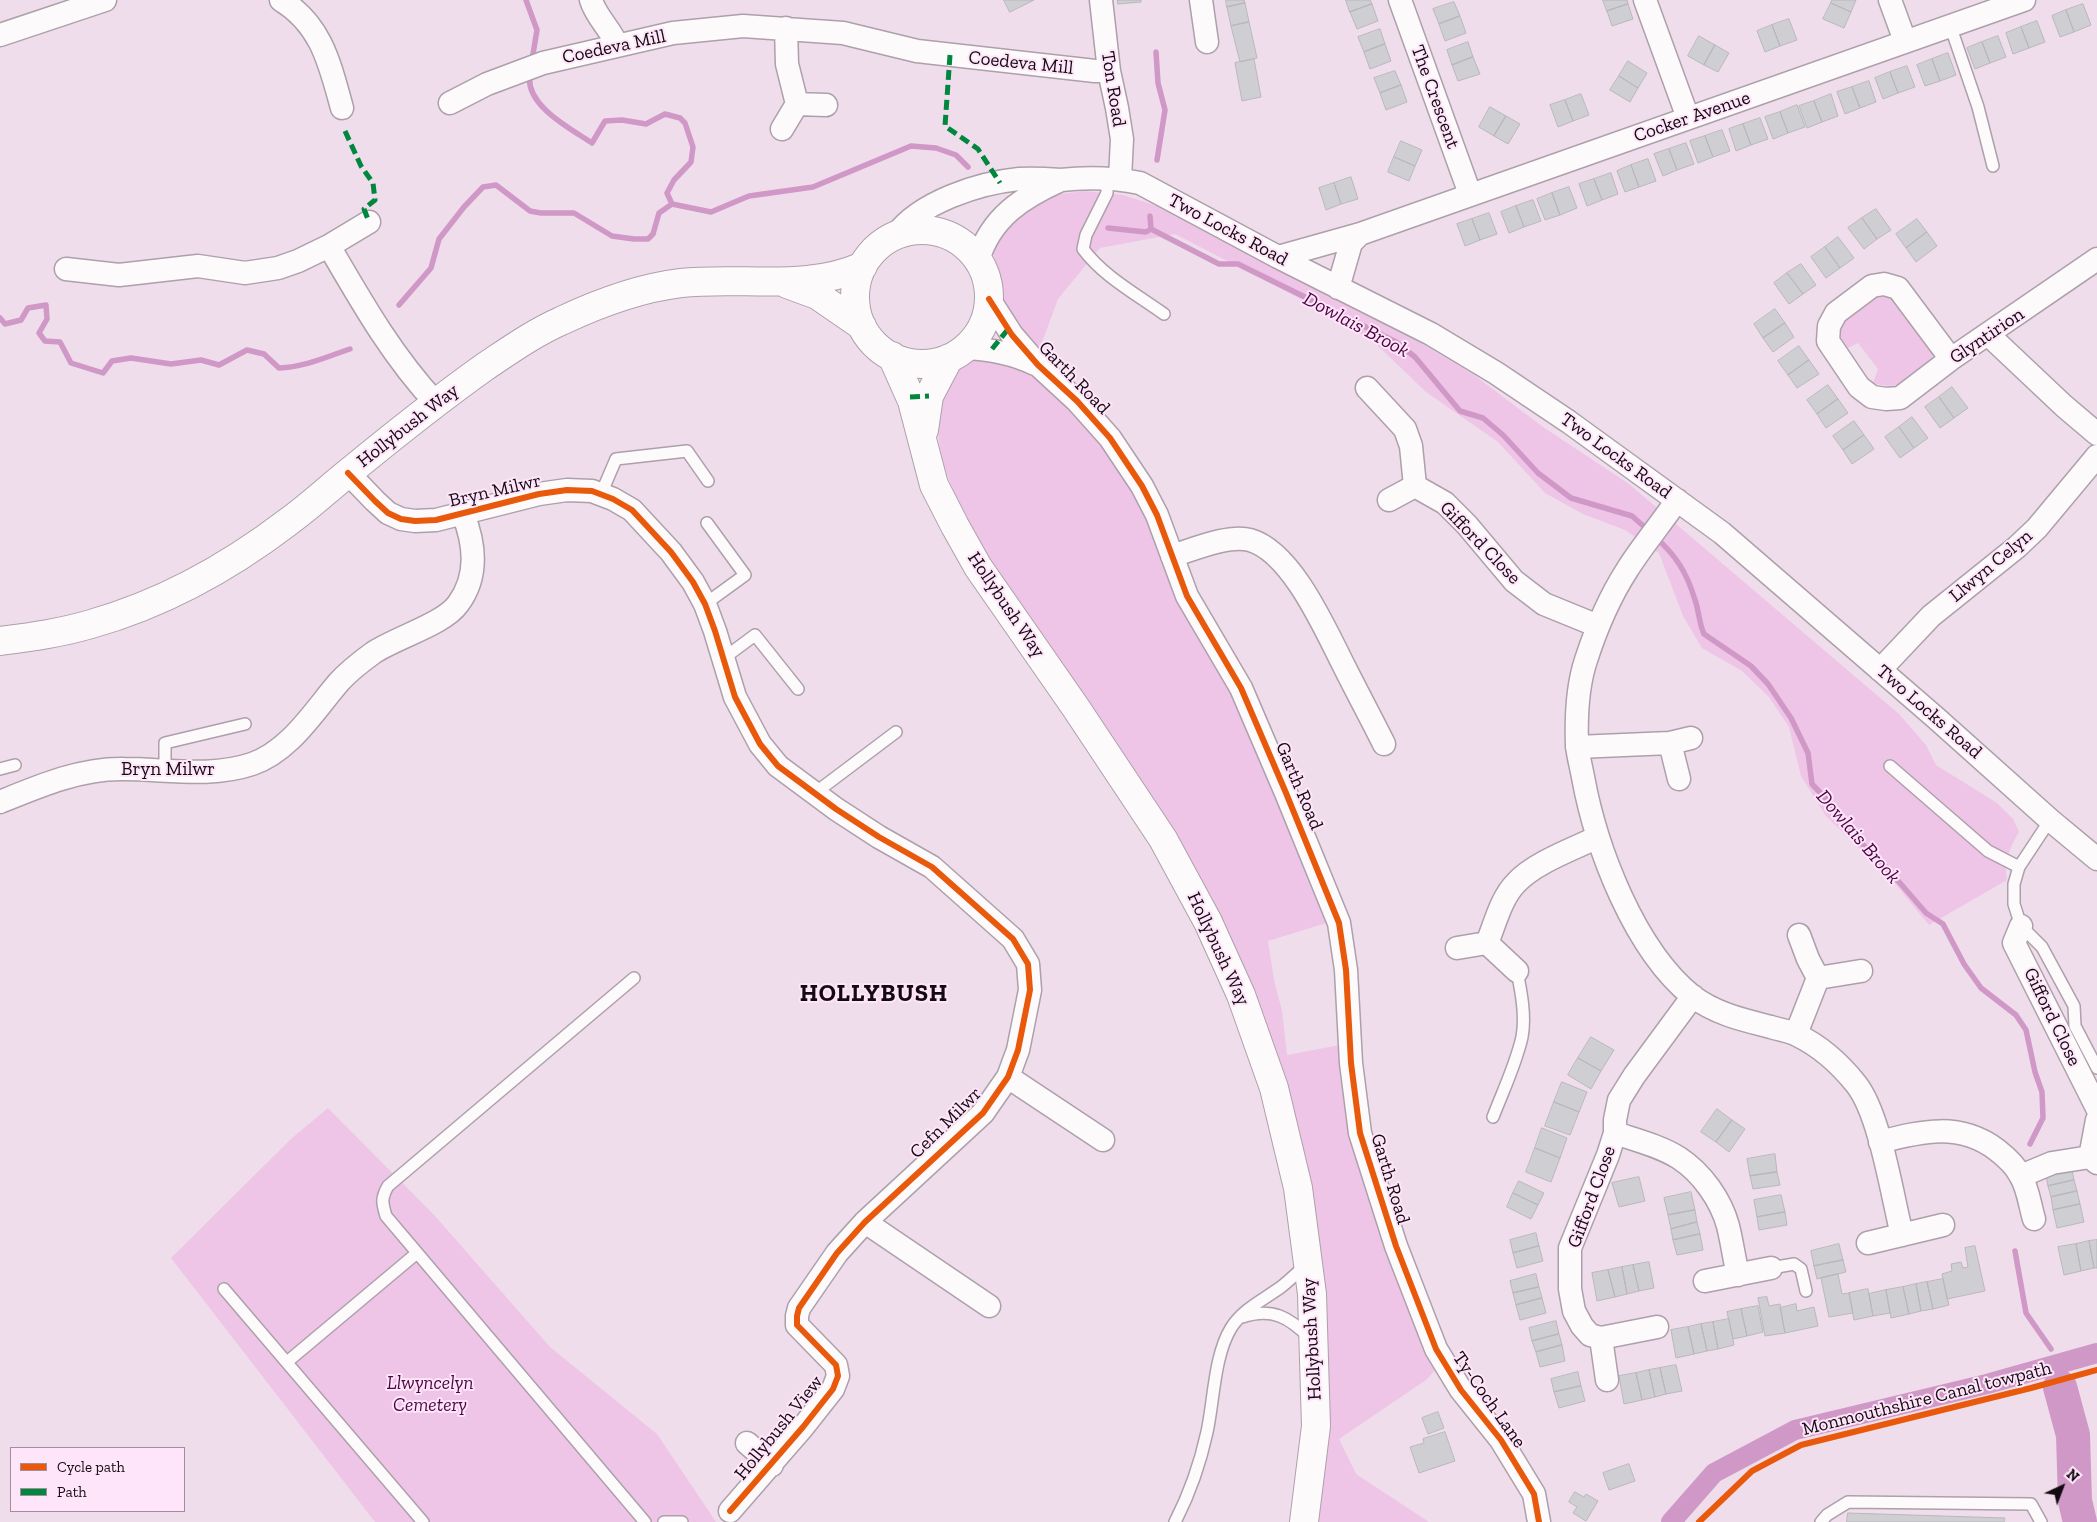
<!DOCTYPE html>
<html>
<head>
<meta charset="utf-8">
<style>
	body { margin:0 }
	#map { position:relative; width:2097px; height:1522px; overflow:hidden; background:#efddeb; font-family:"Zilla Slab",serif }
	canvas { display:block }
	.legend { position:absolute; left:10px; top:1447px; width:175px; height:65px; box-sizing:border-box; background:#ffe5f9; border:1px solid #a18d9d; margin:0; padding:6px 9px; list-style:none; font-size:15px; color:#140a12 }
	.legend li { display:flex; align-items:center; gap:10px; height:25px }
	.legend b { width:25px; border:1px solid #a18d9d }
	.north { position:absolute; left:2037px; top:1462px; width:50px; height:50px; -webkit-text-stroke:4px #ffe5f9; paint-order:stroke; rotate:43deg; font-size:14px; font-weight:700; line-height:20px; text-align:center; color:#140a12 }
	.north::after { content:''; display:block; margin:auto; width:18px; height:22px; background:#140a12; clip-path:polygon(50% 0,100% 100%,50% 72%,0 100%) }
</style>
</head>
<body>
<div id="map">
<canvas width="2097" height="1522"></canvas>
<ul class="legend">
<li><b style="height:6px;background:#e8590c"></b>Cycle path</li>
<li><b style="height:6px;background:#00873e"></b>Path</li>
</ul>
<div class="north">N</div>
</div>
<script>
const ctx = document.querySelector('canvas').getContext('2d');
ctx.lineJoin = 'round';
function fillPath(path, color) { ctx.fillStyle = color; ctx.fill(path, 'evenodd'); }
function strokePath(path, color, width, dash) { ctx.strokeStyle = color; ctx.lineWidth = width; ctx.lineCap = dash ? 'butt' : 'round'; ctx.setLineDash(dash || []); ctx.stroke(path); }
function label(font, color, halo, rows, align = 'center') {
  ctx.font = font + ' "Zilla Slab",serif'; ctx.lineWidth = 4; ctx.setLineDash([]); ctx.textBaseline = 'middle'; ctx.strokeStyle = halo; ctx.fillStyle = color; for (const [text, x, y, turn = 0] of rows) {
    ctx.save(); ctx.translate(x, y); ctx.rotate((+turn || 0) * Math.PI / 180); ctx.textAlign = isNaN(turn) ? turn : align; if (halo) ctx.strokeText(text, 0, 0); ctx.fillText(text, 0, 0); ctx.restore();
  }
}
const green = new Path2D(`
	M1085,191L1123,195L1170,210L1391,325L1474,375L1543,427L1629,484L1899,714L1926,745L1936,765L1997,803L2013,819L2019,832C2010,847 2003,863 2007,880L1929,925L1893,881L1826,816L1801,776L1789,727L1769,697L1742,671L1702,648L1683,616L1659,553L1625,530L1583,514L1545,493L1498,442L1426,392L1374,342L1318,308L1175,234L1100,248L1058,299L1038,353L1016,329L1005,303L992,247L1008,224L1036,204L1061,194Z
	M1880,295H1892L1935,351C1930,365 1911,380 1897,385C1889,387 1880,385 1873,383L1878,369L1858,343L1848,348L1838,334C1841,316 1866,305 1880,295Z
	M977,357L1037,371L1122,465L1217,660L1336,920L1268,941L1274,980L1282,1011L1287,1055L1345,1044L1347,1083L1448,1356L1426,1380L1339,1439L1356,1474L1429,1522H1314L1322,1444L1262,1019L987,557C962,512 920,439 946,388C955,371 959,365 977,357Z
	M328,1108L435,1216L550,1347L657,1434L716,1522H375L171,1258L292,1138Z`);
const stream = new Path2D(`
	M526,0L537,30L532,60
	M1156,52L1158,83L1165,110L1157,160
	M530,74C524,105 571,129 592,143L605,121L622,120L646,124L665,114L680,118L685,123L693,147L691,162L674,180L667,193L672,204
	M1150,216L1151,229
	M1108,228L1146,232L1151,229L1219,264H1238L1396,342L1415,357L1460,411L1483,418L1503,435L1538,473L1571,498L1632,516L1648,530
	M399,305L431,268L439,239L464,207L483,187L496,185L530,211L541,213H574L612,236L634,239H648L653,234L659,213L672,204L711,212L749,196L813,187L911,146L936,148L956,155L968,167
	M0,318L5,324L21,320L28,308L46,305L47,319L39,333L45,341L60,342L71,363L103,373L112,361L131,358L171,364L201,360L219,365L247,350L264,354L279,368C305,367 326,357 350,349
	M1655,537C1676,555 1687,573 1695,600C1699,611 1699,623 1704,634L1751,666L1768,684L1791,718L1808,753L1812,784L1833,806L1855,837L1887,868L1926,913L1943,924L1964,964L1981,988L2016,1015L2026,1030L2035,1072L2042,1092L2043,1118L2030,1144
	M2015,1251L2026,1313L2051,1349`);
const canal = new Path2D(`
	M1671,1522L1714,1473L1795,1430L1987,1384L2097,1353`);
const river = new Path2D(`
	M2060,1387L2073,1435L2075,1501L2080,1522`);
const building = new Path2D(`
	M1004,0H1034L1010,12Z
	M1118,0H1141V2L1118,4Z
	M1226,0H1244L1245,3L1227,7Z
	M1346,0H1370L1372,4L1350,12Z
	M1603,0H1627L1628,4L1607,11Z
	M1832,0H1856L1851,12L1831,3Z
	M1454,2L1460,16L1439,24L1433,9Z
	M1245,3L1249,22L1231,26L1227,7Z
	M1831,3L1851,12L1844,28L1823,19Z
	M1372,4L1378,21L1357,29L1350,12Z
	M1628,4L1633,19L1612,26L1607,11Z
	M2083,4L2091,25L2074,32L2066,10Z
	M2066,10L2074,32L2060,37L2052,16Z
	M1460,16L1466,33L1445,41L1439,24Z
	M1789,19L1797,40L1780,46L1772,25Z
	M2037,21L2045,42L2029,48L2021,27Z
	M1249,22L1257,58L1240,62L1231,26Z
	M1772,25L1780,46L1765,52L1757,31Z
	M2021,27L2029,48L2013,54L2006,33Z
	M1380,29L1385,44L1364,52L1358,37Z
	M1699,36L1715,45L1704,65L1688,56Z
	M1998,36L2006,57L1990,63L1982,42Z
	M1468,42L1473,57L1452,65L1447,50Z
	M1982,42L1990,63L1975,69L1967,48Z
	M1385,44L1391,61L1370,69L1364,52Z
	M1715,45L1729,53L1718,72L1704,65Z
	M1948,53L1956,75L1940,81L1932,59Z
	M1473,57L1480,74L1458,81L1452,65Z
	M1254,59L1261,97L1242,101L1235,63Z
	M1932,59L1940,81L1925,86L1917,65Z
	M1628,61L1647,73L1638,88L1619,76Z
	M1907,66L1915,87L1898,93L1890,72Z
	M1395,71L1401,85L1380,93L1374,78Z
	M1890,72L1898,93L1883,99L1875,78Z
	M1619,76L1638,88L1630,102L1610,90Z
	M1869,81L1876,102L1860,108L1852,87Z
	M1401,85L1407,102L1386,110L1380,93Z
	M1852,87L1860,108L1845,114L1837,92Z
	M1581,94L1589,115L1573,121L1565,100Z
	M1831,94L1838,116L1822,122L1814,101Z
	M1565,100L1573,121L1558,127L1550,105Z
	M1814,101L1822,122L1807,128L1799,106Z
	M1797,105L1805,127L1788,133L1780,112Z
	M1490,107L1506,116L1494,136L1479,127Z
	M1780,112L1788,133L1773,139L1765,117Z
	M1506,116L1520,124L1508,144L1494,136Z
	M1760,118L1768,139L1751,145L1743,124Z
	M1743,124L1751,145L1736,151L1729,129Z
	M1722,130L1730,151L1713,157L1705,136Z
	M1705,136L1713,157L1698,163L1690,141Z
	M1401,141L1422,150L1415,166L1394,157Z
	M1686,143L1694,164L1677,170L1669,149Z
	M1669,149L1677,170L1663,176L1654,154Z
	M1394,157L1415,166L1409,181L1388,172Z
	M1648,159L1656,181L1639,187L1631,165Z
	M1631,165L1639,187L1625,192L1617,171Z
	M1611,173L1618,194L1602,200L1594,179Z
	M1351,177L1358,199L1341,204L1334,183Z
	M1594,179L1602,200L1587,206L1579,184Z
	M1334,183L1341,204L1326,210L1319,188Z
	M1569,187L1577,208L1560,215L1552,193Z
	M1552,193L1560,215L1545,220L1537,199Z
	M1533,200L1541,221L1524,227L1516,206Z
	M1516,206L1524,227L1509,233L1501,212Z
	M1876,209L1891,230L1877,239L1862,218Z
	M1489,213L1497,234L1480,240L1472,219Z
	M1862,218L1877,239L1864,249L1848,228Z
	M1472,219L1480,240L1465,246L1457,224Z
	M1917,219L1927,232L1906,248L1896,234Z
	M1927,232L1937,246L1916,262L1906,248Z
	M1838,237L1854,258L1840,268L1825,247Z
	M1825,247L1840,268L1826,278L1811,257Z
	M1801,264L1816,285L1803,294L1787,273Z
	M1787,273L1803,294L1789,304L1774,283Z
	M1775,309L1785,323L1763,338L1754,324Z
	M1785,323L1794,337L1773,352L1763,338Z
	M1799,346L1809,360L1788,375L1778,361Z
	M1809,360L1819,374L1797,388L1788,375Z
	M1828,385L1838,399L1817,414L1807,400Z
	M1952,387L1968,408L1954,418L1939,397Z
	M1939,397L1954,418L1940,428L1925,407Z
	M1838,399L1848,413L1826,428L1817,414Z
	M1912,417L1928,438L1914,448L1899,427Z
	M1854,421L1864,435L1843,450L1833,436Z
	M1899,427L1914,448L1900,458L1885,437Z
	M1864,435L1874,449L1852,464L1843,450Z
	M1591,1037L1614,1050L1601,1071L1578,1058Z
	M1578,1058L1601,1071L1591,1089L1568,1075Z
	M1562,1082L1587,1092L1579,1112L1554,1102Z
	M1554,1102L1579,1112L1570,1135L1545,1126Z
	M1717,1109L1732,1120L1716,1142L1701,1132Z
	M1732,1120L1745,1129L1729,1152L1716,1142Z
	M1542,1128L1567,1138L1560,1158L1535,1148Z
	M1535,1148L1560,1158L1551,1182L1526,1172Z
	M1775,1154L1777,1172L1750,1176L1747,1159Z
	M2071,1164L2074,1180L2048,1186L2045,1170Z
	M1777,1172L1780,1185L1753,1189L1750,1176Z
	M1639,1177L1645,1201L1619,1207L1612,1183Z
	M2074,1180L2077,1191L2051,1197L2048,1186Z
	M1519,1181L1544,1193L1538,1205L1513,1193Z
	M2077,1191L2080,1204L2053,1210L2051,1197Z
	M1691,1192L1695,1210L1668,1215L1664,1198Z
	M1513,1193L1538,1205L1531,1219L1507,1207Z
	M1781,1195L1785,1212L1757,1217L1754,1200Z
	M2080,1204L2084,1222L2057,1228L2053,1210Z
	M1695,1210L1697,1222L1671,1229L1668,1215Z
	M1785,1212L1787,1225L1759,1230L1757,1217Z
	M1697,1222L1700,1234L1673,1240L1671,1229Z
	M1536,1233L1539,1246L1513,1253L1510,1240Z
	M1700,1234L1703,1250L1677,1255L1673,1240Z
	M2097,1240V1268H2094L2089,1241Z
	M2089,1241L2094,1268L2081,1271L2076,1244Z
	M1839,1244L1843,1260L1814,1266L1811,1251Z
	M2076,1244L2081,1271L2064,1275L2058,1247Z
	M1539,1246L1543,1261L1517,1268L1513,1253Z
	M1975,1246L1985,1291L1947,1299L1942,1274L1952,1271L1951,1264L1961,1262L1963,1268L1968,1267L1965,1248Z
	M1843,1260L1846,1272L1817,1279L1814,1266Z
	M1649,1262L1654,1288L1639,1291L1633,1265Z
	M1633,1265L1639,1291L1627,1294L1622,1267Z
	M1622,1267L1627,1294L1615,1297L1608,1270Z
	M1608,1270L1615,1297L1597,1301L1592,1273Z
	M1536,1274L1539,1287L1513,1293L1510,1281Z
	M1838,1274L1842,1294L1849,1293L1853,1313L1829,1317L1821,1278Z
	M1943,1279L1949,1305L1933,1309L1927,1282Z
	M1927,1282L1933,1309L1921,1311L1916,1284Z
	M1916,1284L1921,1311L1909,1314L1903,1287Z
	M1539,1287L1542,1298L1516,1305L1513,1293Z
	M1903,1287L1909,1314L1891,1318L1886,1290Z
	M1868,1289L1873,1316L1854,1320L1849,1293Z
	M1886,1290L1890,1313L1873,1316L1869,1294Z
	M1767,1297L1769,1306L1780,1304L1785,1333L1765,1336L1758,1298Z
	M1542,1298L1546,1313L1520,1320L1516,1305Z
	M1796,1304L1797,1311L1814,1307L1818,1326L1785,1333L1780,1308Z
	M1758,1306L1763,1332L1747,1336L1741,1309Z
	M1741,1309L1747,1336L1733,1339L1727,1312Z
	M1729,1319L1734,1345L1718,1349L1713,1322Z
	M1556,1321L1559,1334L1532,1341L1529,1328Z
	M1713,1322L1718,1349L1707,1351L1701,1324Z
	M1701,1324L1707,1351L1694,1354L1688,1327Z
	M1688,1327L1694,1354L1676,1358L1671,1330Z
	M1559,1334L1562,1345L1536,1352L1532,1341Z
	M1562,1345L1565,1361L1540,1367L1536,1352Z
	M1676,1365L1682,1391L1666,1394L1660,1368Z
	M1660,1368L1666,1394L1655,1397L1649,1370Z
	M1649,1370L1655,1397L1642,1400L1636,1373Z
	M1578,1372L1581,1386L1554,1392L1551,1379Z
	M1636,1373L1642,1400L1624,1404L1619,1376Z
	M1581,1386L1585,1401L1559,1408L1554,1392Z
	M1438,1412L1444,1428L1428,1434L1422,1418Z
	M1445,1432L1455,1461L1419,1473L1410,1447L1424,1443L1423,1439Z
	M1629,1464L1635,1481L1609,1490L1603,1473Z
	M1575,1492L1584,1497L1586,1494L1598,1501L1586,1521L1573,1513L1577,1507L1569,1502Z
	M1848,1513L2005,1518L2004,1522H1847Z`);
const lane = new Path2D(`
	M1950,25L1978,107L1993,166
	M1107,179V193L1086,235L1083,249C1103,276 1136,294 1164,314
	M601,494L616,459L687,451L708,481
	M705,604L745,575L707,523
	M724,658L755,635L798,689
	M1890,766L1988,851L2019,867
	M0,769L15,765
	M165,771V743L245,724
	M815,793L896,732
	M2050,820L2019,867L2014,884V904L2021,926L2042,947L2074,1006L2075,1026L2097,1068
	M634,978L388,1186C381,1198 382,1203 386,1216L645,1522
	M1493,1117C1503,1091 1516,1064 1522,1037C1526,1016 1521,991 1517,971
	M1771,1268L1794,1264L1801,1269L1806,1291
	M224,1289L423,1522
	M1242,1317C1272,1307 1289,1317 1311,1339
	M287,1362L417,1253
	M664,1522H682
	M1175,1522C1190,1493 1200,1464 1207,1432C1214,1400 1214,1356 1231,1328C1243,1309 1263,1300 1281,1287C1290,1280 1298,1272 1307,1264
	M1821,1522L1827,1515L1848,1502L2031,1504L2041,1522`);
const street = new Path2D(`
	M281,0C322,25 330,65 342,108
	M591,0C596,17 610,28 617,45
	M1101,0L1109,71L1117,108L1122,139L1120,179
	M1201,0L1207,42
	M1400,0L1470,194
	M1645,0L1688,118
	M1890,0L1905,41
	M786,28L787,64L797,104
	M0,35L105,0
	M450,103L487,84L543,63L673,33L743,26L843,33L917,51L1095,71H1109
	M782,129L797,104L826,105
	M1061,180C1088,177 1114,178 1140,183L1278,257L1431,334L1496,373L1569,422L1722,533L1936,718L2050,820L2097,859
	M896,235C920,202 979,183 1019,179C1033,178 1048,179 1061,180C1023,197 991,217 978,260
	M329,246C361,301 392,356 436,403
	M1278,257L1360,234
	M66,269L119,275L198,266L245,273L278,268L298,261L329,246L369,222
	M1338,288L1351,243L1360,234L2024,0
	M989,299L1012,335L1038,365L1077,401L1110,438L1142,486L1157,515L1187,596L1241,688L1286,793L1339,923L1346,970L1351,1063L1360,1133L1396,1246L1436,1349L1461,1390L1501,1440L1534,1494L1539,1522
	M1991,333L1994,340L2064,406L2097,434
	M965,348C991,349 1012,353 1035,364
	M1951,359L1898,288L1884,284L1872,286L1836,313L1829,326L1828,341L1859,387L1872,397L1886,399L1900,398L1951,359L2097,259
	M1367,388L1405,429L1411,446L1415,486
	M348,473L375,501L388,513L401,519L415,521L436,520L539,494L567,490L592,491L613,499L632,510L671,552L693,582L705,604L715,631L735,697L760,744L778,766L836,809L879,837L932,867L1013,939L1028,964L1030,990L1018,1050L1008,1077L983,1113L865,1222L837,1253L799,1308L797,1316V1325L836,1365L838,1376L833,1389L803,1427L730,1511
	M1389,500L1415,486L1445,503L1467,525L1514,581L1544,604L1598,626
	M1677,500C1661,524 1642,546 1627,570C1609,598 1596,629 1586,660C1577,687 1576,717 1577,745C1578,756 1581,766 1583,777C1596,848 1634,949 1692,996C1716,1014 1743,1020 1771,1027C1780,1030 1790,1031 1797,1035C1820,1046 1840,1064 1856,1084C1880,1114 1892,1195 1902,1235
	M1172,556C1192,550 1229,534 1250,540C1292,552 1325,629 1344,666C1357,692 1371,718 1384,744
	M1880,670L1931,616L2017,547L2037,528L2097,456
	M1670,743L1691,738
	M1577,747L1670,743L1679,779
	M0,802C39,786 81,768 124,769C166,769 210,778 252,764C290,751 314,711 339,682C348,672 362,661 373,653C395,638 444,624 458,604C479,576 475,544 463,514
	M2021,926L2014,943L2097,1108
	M1487,943C1495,924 1501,898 1516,883C1534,863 1573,849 1598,837
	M1457,948L1487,943L1517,971
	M1818,978L1861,971
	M1796,1034L1818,978L1808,959L1799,935
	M1008,1077L1103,1140
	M2097,1120L2090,1157L2097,1163
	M1615,1133C1636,1140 1660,1146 1679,1158C1702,1173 1721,1200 1728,1226C1732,1242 1734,1258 1738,1275
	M1880,1142C1922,1131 1960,1122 1997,1150C2006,1157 2015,1165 2020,1175C2028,1187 2030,1206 2034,1219
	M2021,1176L2052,1163L2090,1157
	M865,1222L989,1306
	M1868,1243L1943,1225
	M1705,1281L1771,1268
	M1657,1327L1601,1338L1590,1335L1582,1326L1574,1311L1570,1289V1248L1608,1155L1615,1133V1120L1619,1100L1634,1076L1693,996
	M1601,1338L1607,1380
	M747,1443L772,1465`);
const secondary = new Path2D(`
	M855 297a67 67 0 1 1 134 0a67 67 0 1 1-134 0Z
	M787,284L817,295L862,326
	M892,356L912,401L934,485L955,526L978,567L1076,708L1163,839L1208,922L1241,995L1274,1088L1298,1188L1312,1294L1316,1426L1304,1522
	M924,430L929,396L949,358
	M0,641C30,637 61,633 91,624C162,604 229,567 288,522C309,507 328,489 348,473C393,436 438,400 486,366C510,350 534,333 561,321C599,303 639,288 681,283C742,276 805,292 863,266`);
const quiet = new Path2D(`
	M950,55L945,126L978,149L1000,183
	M345,131L361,166L373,183L375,200L364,209L369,222
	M992,349L1009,328
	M910,397L929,396`);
const cycleway = new Path2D(`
	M989,299L1012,335L1038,365L1077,401L1110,438L1142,486L1157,515L1187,596L1241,688L1286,793L1339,923L1346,970L1351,1063L1360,1133L1396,1246L1436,1349L1461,1390L1501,1440L1534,1494L1539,1522
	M348,473L375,501L388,513L401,519L415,521L436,520L539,494L567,490L592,491L613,499L632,510L671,552L693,582L705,604L715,631L735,697L760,744L778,766L836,809L879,837L932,867L1013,939L1028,964L1030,990L1018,1050L1008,1077L983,1113L865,1222L837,1253L799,1308L797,1316V1325L836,1365L838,1376L833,1389L803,1427L730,1511
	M1699,1522L1752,1471L1801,1445L2031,1388L2097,1370`);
const streetNames = [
	["Coedeva Mill",614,47,-12],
	["Coedeva Mill",1021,63,6],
	["Ton Road",1113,89,81],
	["The Crescent",1435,97,70],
	["Cocker Avenue",1692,117,-19],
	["Two Locks Road",1228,230,28],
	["Glyntirion",1987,336,-34],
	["Garth Road",1074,378,46],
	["Hollybush Way",408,426,-38],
	["Two Locks Road",1616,456,36],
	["Bryn Milwr",495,491,-13],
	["Gifford Close",1480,543,46],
	["Llwyn Celyn",1991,566,-40],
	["Hollybush Way",1006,605,56],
	["Two Locks Road",1929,712,41],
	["Bryn Milwr",168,770],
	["Garth Road",1299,786,67],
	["Hollybush Way",1218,949,65],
	["Gifford Close",2052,1017,64],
	["Cefn Milwr",946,1123,-45],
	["Garth Road",1390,1179,73],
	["Gifford Close",1592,1197,-70],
	["Hollybush Way",1312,1339,-93],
	["Monmouthshire Canal towpath",1927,1399,-14],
	["Ty-Coch Lane",1489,1400,55],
	["Hollybush View",779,1428,-51]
];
const parkNames = [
	["Llwyncelyn",430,1384],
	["Cemetery",430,1406]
];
const waterNames = [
	["Dowlais Brook",1356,325,28],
	["Dowlais Brook",1858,837,49]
];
const districtNames = [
	["HOLLYBUSH",874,994]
];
fillPath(green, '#eec5e6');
strokePath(stream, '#d098c6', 5.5);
strokePath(canal, '#d098c6', 20);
strokePath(river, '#d098c6', 34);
fillPath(building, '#cfcfd3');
strokePath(building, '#b8b8bc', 1);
strokePath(lane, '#ada0aa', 14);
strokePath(street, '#ada0aa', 25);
strokePath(secondary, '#ada0aa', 30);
strokePath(lane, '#fdfafc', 11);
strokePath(street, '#fdfafc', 22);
strokePath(secondary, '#fdfafc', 28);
strokePath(quiet, '#00873e', 5, [10, 5]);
strokePath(cycleway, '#e8590c', 6);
label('19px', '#140a12', '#ffe5f9', streetNames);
label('italic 19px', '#4a0642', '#ffe5f9', parkNames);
label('italic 20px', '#490542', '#ffe5f9', waterNames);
ctx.letterSpacing = '1px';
label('bold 24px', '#140a12', '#ffe5f9', districtNames);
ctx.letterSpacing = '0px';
</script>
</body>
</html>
